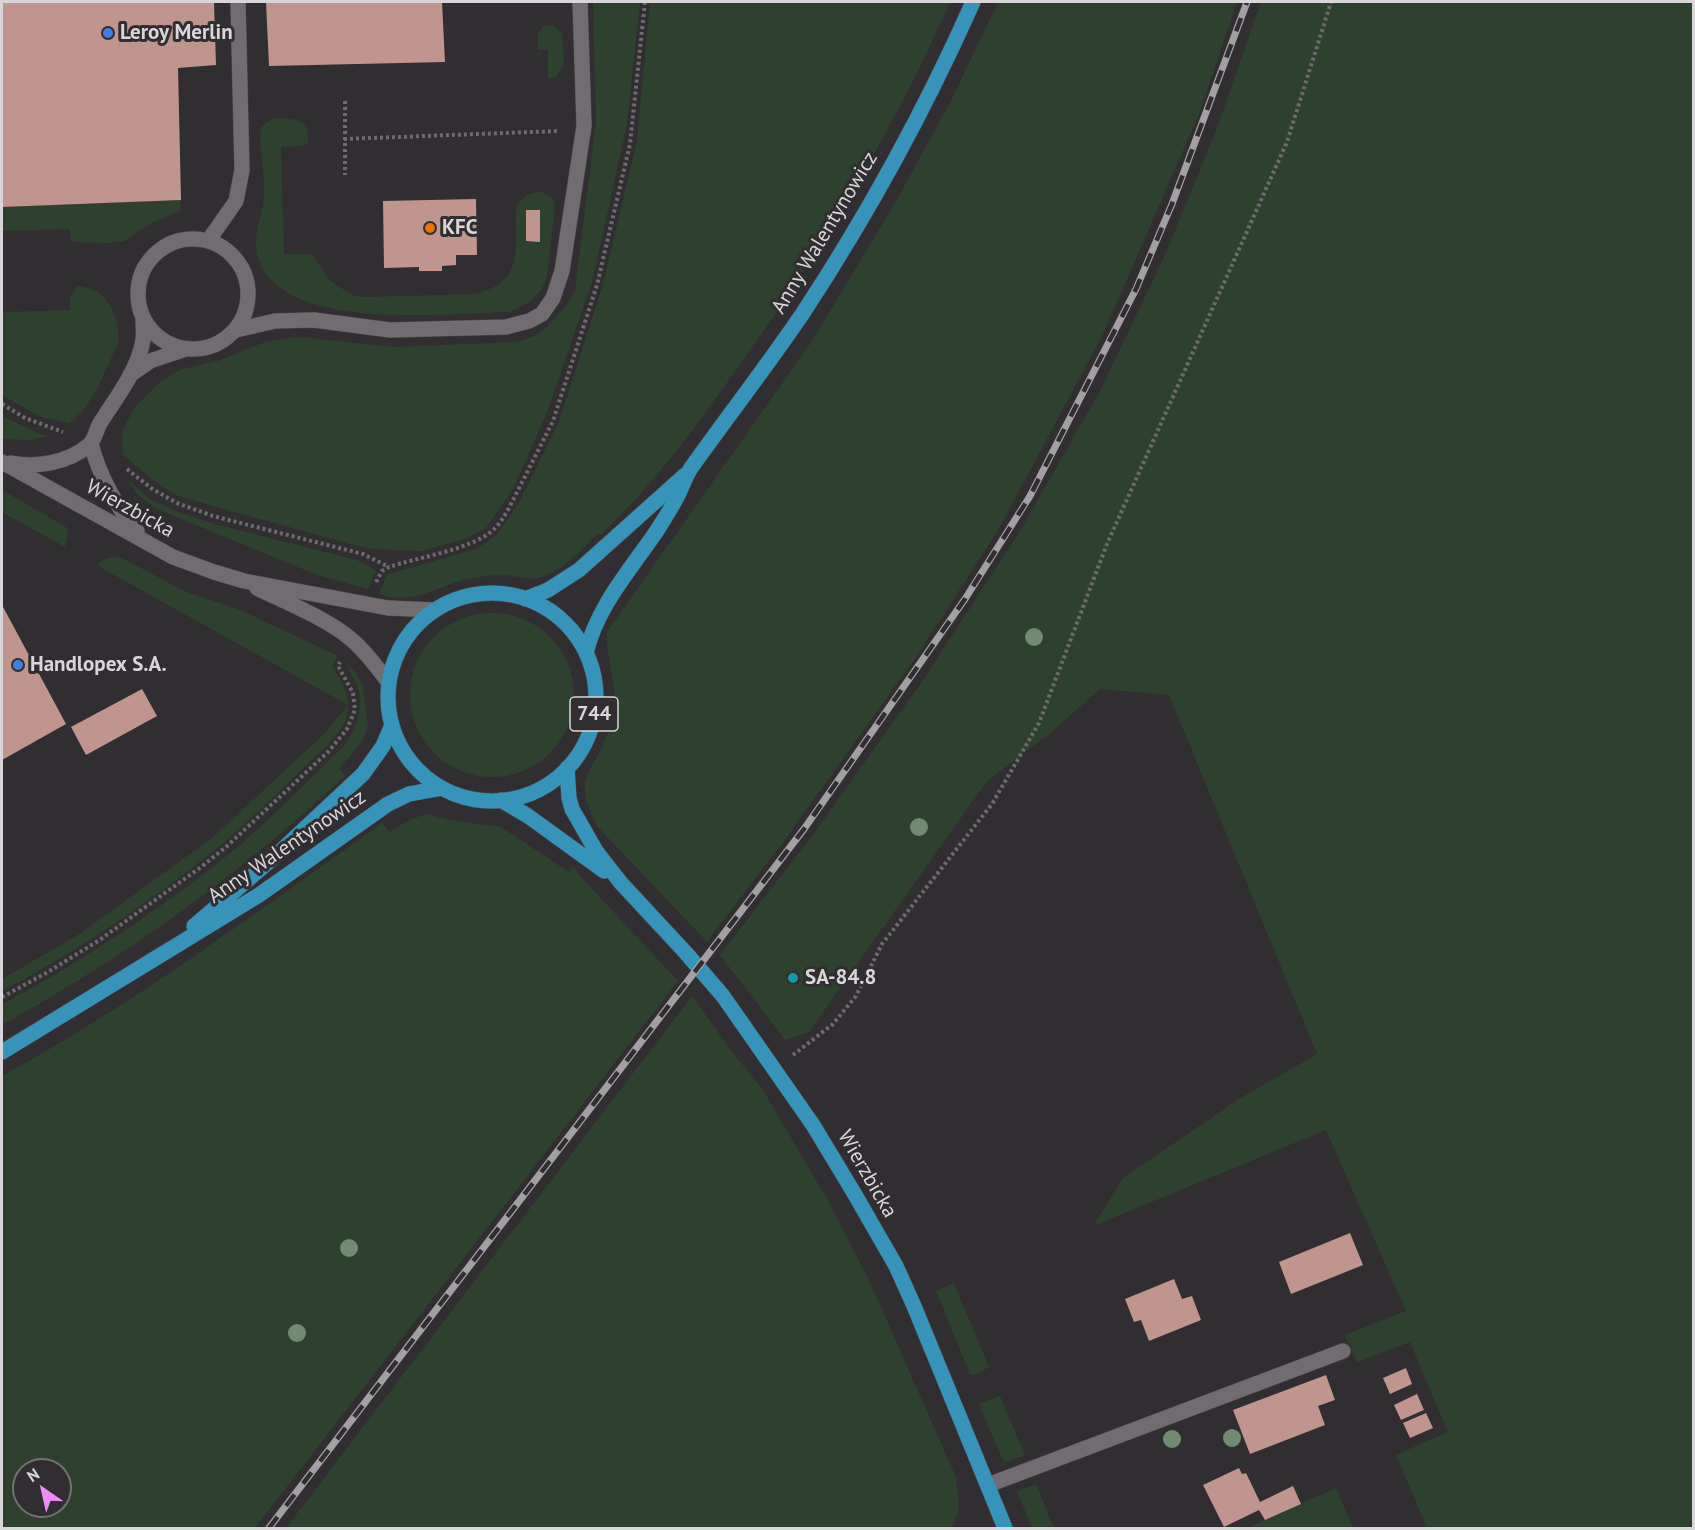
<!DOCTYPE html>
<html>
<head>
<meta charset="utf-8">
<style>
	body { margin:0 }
	#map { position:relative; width:1695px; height:1530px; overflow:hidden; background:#312e31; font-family:"PT Sans",sans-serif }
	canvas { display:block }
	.frame { position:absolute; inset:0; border:3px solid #d8d6d8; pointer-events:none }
	.north { position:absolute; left:12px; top:1458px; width:60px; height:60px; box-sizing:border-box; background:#312e31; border:2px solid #747174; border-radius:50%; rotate:326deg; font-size:16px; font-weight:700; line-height:24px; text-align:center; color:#d8d6d8 }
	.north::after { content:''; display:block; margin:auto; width:21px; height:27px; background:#ef8bf6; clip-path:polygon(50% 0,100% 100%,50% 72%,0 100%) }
</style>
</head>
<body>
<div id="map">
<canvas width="1695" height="1530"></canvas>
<div class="frame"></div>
<div class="north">N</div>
</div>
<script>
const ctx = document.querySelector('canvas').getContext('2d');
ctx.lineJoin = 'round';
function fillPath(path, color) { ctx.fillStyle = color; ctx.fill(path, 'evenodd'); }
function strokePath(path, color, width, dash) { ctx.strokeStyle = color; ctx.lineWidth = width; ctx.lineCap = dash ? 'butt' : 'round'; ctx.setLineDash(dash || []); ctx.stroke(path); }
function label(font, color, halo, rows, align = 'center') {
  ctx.font = font + ' "PT Sans",sans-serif'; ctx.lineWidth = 6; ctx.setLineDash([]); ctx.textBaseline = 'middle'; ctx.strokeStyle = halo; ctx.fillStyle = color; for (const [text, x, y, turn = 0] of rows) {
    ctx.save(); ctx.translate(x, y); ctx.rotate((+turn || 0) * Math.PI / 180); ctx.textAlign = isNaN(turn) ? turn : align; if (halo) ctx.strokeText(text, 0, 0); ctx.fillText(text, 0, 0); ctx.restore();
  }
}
const green = new Path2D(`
	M593,2H640L627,124L592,282L547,412L514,487L486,528L464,539L422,551L373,549L350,544L178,496L162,487L123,455L122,433L127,421L136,406L161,381L182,369L221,360L265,342L298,337L396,347L516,342L533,337L545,329L566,306L575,290L596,122Z
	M650,2H950C893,131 819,255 736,370C708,409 680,449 648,485C633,503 617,518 601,535L598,533C583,548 566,568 545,576C527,583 513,573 495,575C485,576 473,578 463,580C435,588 409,606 379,594L386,577L389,574L476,549L497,535L520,501L559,421L602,288L637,141Z
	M998,2H1237L1200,112L1103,334L997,532L914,660L783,842L707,942L597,826C591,813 584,800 585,786C585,776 593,764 598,755C606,739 614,720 614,702C616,678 605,656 607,632L812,341L895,203L950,103Z
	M1261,2H1693V1528H1427L1396,1455L1448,1432L1410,1342L1357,1362L1345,1335L1406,1311L1326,1130L1093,1226L1123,1178L1239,1099L1317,1054L1169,695L1100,689L1054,730L987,781L809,1032L785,1040L720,955L812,836L919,686L1017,536L1100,391L1165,255L1217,128Z
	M552,25L562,33L564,65L556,77L548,79V49L538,50V33L544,26Z
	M275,118C293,119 310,117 308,142L302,146L281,147L284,254H312L330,281L354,296L366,297L475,294C525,282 515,250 516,209C521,197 529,192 542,192L553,199L555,206L547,277C540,297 528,304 509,312C447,313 289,332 260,263C250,237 262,221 264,195C265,173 259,150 261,127Z
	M181,200L180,211L153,222L124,241L109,243L71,242L70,229L2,231V207Z
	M78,286C107,287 121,318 118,343C105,370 94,406 69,423L39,416L2,395V312L70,310V296Z
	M2,416L35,432L48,436L29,440L2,439Z
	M127,479L149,499L178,512L211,523L357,560L376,570L368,589L317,575L155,508L136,493Z
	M2,490L66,527L68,534L65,547L2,512Z
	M108,558L119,557L126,560L186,592L240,610L338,656L332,666C352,696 356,715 330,743C292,778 256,816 216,849C150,903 77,951 2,991V979L78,935L212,838L323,735L348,705L98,566L101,561Z
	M410 695a82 82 0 1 1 164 0a82 82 0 1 1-164 0Z
	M348,666L354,670L362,684L368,725L363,740L339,769L345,776C242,873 125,957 2,1025V1004C80,963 154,913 223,859C266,825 304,784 344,746C356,728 366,704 356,683C353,676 349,672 348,666Z
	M426,814L450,820L501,827L569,872L573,866L582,878L678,981L255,1528H2V1076C136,1003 258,911 382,823L390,832L409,820ZM24,1470H60V1506H24Z
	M692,996L733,1053L763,1090L827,1199L868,1278L956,1477L959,1508L952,1528H286Z
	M954,1283L989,1367L976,1375L970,1374L936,1291Z
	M1000,1396L1025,1455L1005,1462L1002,1459L979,1404Z
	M1036,1484L1054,1528H1032L1017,1491Z
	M1336,1488L1353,1528H1247Z`);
const building = new Path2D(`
	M2,2H214L216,65L178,68L181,200L2,207Z
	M266,2H442L445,62L269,66Z
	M476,199L477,255H456V265L442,266V271H419V267L384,268L383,201Z
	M526,210H540V242L526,241Z
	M2,605L66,724L2,760Z
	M142,689L157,716L86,755L71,727Z
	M792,972L800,978L794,985L786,979Z
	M1350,1233L1363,1265L1291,1294L1279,1262Z
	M1174,1279L1182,1299L1192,1296L1201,1320L1149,1341L1141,1320L1134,1322L1125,1299Z
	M1406,1368L1412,1384L1390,1394L1383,1378Z
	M1326,1375L1335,1400L1318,1406L1325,1425L1250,1454L1233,1410Z
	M1417,1394L1424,1410L1401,1420L1394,1405Z
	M1426,1413L1433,1428L1410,1438L1403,1423Z
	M1239,1468L1242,1474L1246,1473L1260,1502L1293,1486L1301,1504L1265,1520L1259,1510L1224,1527L1203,1485Z`);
const path = new Path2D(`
	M345,101V175
	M344,139L559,131
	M2,404L25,418L63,432
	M127,469L151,488L177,503L213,516L363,554L389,567
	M376,582L382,571L389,567C419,557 469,550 492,531C499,525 504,517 509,508L553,421L597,285L630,144L645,2
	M2,997L48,972L101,939L201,867L226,847L329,751L347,729L355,710L353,693L338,666L340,662
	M793,1055L833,1024L856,996L882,944L992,804L1039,723L1107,544L1287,142L1331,2`);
const minor = new Path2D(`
	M138 294a55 55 0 1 1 110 0a55 55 0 1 1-110 0Z
	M208,241L236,201L242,170L238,2
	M236,330L275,321L314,320L390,330L506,327L529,321L542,314L553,298L562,271L584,126L580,2
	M130,375L150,361L186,349
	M91,444C100,477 115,505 137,531
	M2,462L173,557L214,572L244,581L388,608L435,610
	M11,463C36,468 68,463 89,445C94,441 96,432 99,425C115,399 138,371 143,340C144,332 143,324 143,317
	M257,588C285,602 330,620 352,640C366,652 378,668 389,683
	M988,1485L1343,1351`);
const major = new Path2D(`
	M388 697a104 104 0 1 1 208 0a104 104 0 1 1-208 0Z
	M525,599L548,590L579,570L685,475
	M586,653C597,607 630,570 656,532C663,521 671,509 677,497C682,488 685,477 691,468C728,416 767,366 803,313C868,214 925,110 973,2
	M567,768L569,798L572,809L596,851L621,883L686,953L723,996L813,1125L854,1193L896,1266L914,1306L1005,1528
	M501,800L528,816L604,871
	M194,926L272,859L363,774L383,746L392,725
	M2,1052L259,895L388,804L409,794L442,788`);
const rail = new Path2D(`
	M269,1528L804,829L965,599L1030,496L1136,289L1172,204L1247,2`);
const trees = [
	[1034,637],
	[919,827],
	[349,1248],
	[297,1333],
	[1232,1438],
	[1172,1439]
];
const markers = [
	[108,33,6,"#3f7fe0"],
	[430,228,6,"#e8710a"],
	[18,665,6,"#3f7fe0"],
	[793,978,6,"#0f9aa8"]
];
const shields = [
	[594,714,48]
];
const shieldNames = [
	["744",594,714]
];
const poiNames = [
	["Leroy Merlin",120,33],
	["KFC",442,228],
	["Handlopex S.A.",30,665],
	["SA-84.8",805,978]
];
const streetNames = [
	["Anny Walentynowicz",825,233,-59],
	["Wierzbicka",130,509,29],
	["Anny Walentynowicz",287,847,-34],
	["Wierzbicka",867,1174,60]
];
fillPath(green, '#2e412f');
fillPath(building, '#bf958e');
strokePath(minor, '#4e4c4e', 16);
strokePath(major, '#4e4c4e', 16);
strokePath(path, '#6e6b6e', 4, [3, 3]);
strokePath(minor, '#706c70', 15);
strokePath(major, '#3693b9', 15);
strokePath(rail, '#a3a0a3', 7);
strokePath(rail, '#312e31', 4.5, [14]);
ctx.fillStyle = '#718a71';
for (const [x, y] of trees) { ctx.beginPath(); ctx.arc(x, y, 9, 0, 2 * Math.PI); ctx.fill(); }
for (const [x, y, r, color] of markers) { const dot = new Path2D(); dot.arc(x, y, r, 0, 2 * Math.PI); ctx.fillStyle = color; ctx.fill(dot); strokePath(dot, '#312e31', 2); }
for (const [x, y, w] of shields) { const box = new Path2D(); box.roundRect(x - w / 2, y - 17, w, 34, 4.5); ctx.fillStyle = '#312e31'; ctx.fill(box); strokePath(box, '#d8d6d8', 1.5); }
label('bold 20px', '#d8d6d8', null, shieldNames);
label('bold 21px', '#d8d6d8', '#312e31', poiNames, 'left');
label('21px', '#d8d6d8', '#312e31', streetNames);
</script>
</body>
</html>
